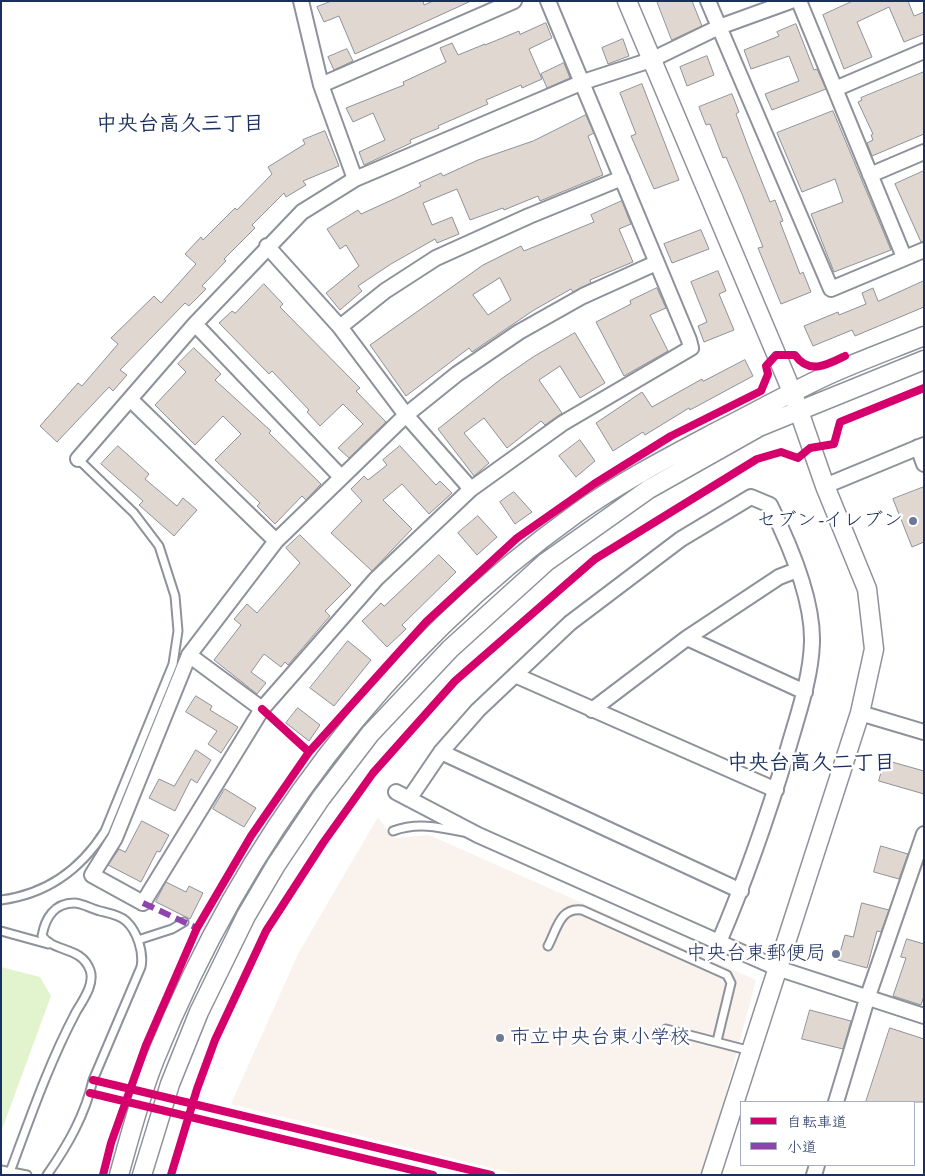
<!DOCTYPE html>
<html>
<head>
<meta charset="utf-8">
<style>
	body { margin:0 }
	#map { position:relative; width:925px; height:1176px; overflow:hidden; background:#fff; font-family:Caveat,"Klee One",sans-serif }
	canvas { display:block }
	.frame { position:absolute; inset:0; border:2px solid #1b2f5e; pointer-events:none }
	.legend { position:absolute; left:740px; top:1101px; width:175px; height:65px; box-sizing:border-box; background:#fff; border:1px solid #a4acbf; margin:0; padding:6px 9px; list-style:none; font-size:15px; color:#1b2f5e }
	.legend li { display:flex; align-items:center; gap:10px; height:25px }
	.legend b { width:25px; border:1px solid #a4acbf }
</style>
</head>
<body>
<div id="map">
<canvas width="925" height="1176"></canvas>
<div class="frame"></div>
<ul class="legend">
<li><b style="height:6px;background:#d6006c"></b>自転車道</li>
<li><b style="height:6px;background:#8e44ad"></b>小道</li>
</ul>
</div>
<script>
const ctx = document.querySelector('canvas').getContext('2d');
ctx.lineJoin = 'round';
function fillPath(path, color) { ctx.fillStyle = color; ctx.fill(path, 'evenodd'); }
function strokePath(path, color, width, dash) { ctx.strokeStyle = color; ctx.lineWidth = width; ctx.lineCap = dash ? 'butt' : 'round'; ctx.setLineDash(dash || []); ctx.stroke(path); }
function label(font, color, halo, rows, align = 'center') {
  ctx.font = font + ' Caveat,"Klee One",sans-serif'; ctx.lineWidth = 5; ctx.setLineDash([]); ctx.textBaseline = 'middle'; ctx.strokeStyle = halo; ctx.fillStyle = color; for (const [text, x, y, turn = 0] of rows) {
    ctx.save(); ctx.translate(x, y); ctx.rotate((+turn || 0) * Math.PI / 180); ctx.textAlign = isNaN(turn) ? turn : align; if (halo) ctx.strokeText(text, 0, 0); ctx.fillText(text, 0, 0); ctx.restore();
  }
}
const built = new Path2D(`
	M378,817L393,838L429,835L756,980L704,1175H520L231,1104L298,954Z`);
const green = new Path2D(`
	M1,967L40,977L51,996L1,1132Z`);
const building = new Path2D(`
	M332,1H423L424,5L433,1H471L355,54L339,16L324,22L317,7Z
	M657,1H692L702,26L672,40Z
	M853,1H908L914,16L924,12V34L904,42L889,7L857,22L872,57L844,69L823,15Z
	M546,23L552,38L529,49L542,79L522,88L521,85L486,100L488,104L438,126L439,128L410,140L411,143L364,165L359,152L385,140L373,113L353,122L346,108L404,85L403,82L446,62L440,48L452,43L458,55L485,44V45L519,31L520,34Z
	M796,24L814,70L817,69L826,89L772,110L765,94L799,81L789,56L751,69L744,50L779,36L777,32Z
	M623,39L629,56L608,64L602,48Z
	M347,49L353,61L334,70L328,57Z
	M707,56L714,75L687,86L680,67Z
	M564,63L570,78L547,88L541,74Z
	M924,72V134L872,156L867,143L873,140L871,135L873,134L858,102L862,100L861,98Z
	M642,84L679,180L654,189L631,136L636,134L620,93Z
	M732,94L739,112L736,114L749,149L770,202L775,200L783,221L780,222L800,274L803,272L811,292L781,304L758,248L763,247L742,194L726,157L723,158L710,124L706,125L699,107Z
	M833,111L891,250L834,272L811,214L843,202L835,179L802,192L777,133Z
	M586,115L594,133L588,136L603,175L540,201L538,196L504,210L503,208L470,220L457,189L423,203L432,225L452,217L459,234L437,243L435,239L391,264L358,286L362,291L340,310L326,293L359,266L346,245L340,249L327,229L358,210L361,214L394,199L421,186L419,183L441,173L443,176L478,160L533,141Z
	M325,131L339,166L303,181L306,185L286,197L284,193L252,225L255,228L224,259L226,261L202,286L206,289L189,306L185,303L120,370L127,375L113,391L109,387L57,442L40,426L78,383L82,386L118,344L111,338L154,296L161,303L196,264L185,254L201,237L203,240L235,208L237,210L272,174L268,167L305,144L303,140Z
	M924,171V241L921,242L895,184Z
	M622,201L631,224L619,229L633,262L590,280L591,283L573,292L571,289L534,310L472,352L469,348L406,396L370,345L483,265L521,246L524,251L594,222L591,215ZM500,278L511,300L488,315L473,295Z
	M701,230L709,249L672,263L664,244Z
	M718,271L726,291L719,294L734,330L704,342L698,326L707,322L691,282Z
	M924,281V307L855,336L852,330L813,346L804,326L838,312L839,315L866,304L862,293L873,288L878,301Z
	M264,284L283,304L280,307L360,388L356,391L386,422L349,458L338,448L363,424L343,404L320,426L307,412L309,410L272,371L269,374L219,323L232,311L235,313Z
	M657,288L666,308L650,315L668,351L624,376L596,322L631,304L630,301Z
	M575,333L605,383L580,398L560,366L539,380L562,413L545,425L541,421L507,448L484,418L464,433L489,463L474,476L438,429L501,379L533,357Z
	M194,348L221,374L215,380L271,431L269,433L321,484L306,500L302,496L275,524L257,506L260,503L215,460L241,434L223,416L195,445L155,405L186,372L178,364Z
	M745,360L753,376L690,410L689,408L645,435L643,432L613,451L596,423L642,392L652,407L702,379L703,381Z
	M580,440L595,461L576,477L559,456Z
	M118,446L149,474L145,479L177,506L183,498L197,510L174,536L139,505L143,501L101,464Z
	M400,446L436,485L440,481L452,493L429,514L402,484L383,500L412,529L372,571L331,533L362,501L351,489L364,476L368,480L387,465L383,460Z
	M924,487V542L912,547L893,499Z
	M514,492L532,512L515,524L500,502Z
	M478,516L497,537L477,555L458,533Z
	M300,535L351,585L325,611L330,616L288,665L285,662L281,667L264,654L251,672L266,683L257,694L214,660L241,625L234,619L247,604L257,613L300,563L286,548Z
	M439,555L456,572L402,625L406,629L387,647L362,621L381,603L384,606Z
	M348,641L371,660L334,706L310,688Z
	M196,696L212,706L210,710L238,727L221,753L208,744L217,731L186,712Z
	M298,708L320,725L309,741L286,723Z
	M196,750L211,760L197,783L191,779L175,811L149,798L159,779L174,786Z
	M885,760L924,771V794L879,781Z
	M225,789L256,808L244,827L213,809Z
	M142,821L169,835L160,852L157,851L141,882L108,865L119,849L125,852Z
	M881,846L908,854L899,879L874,872Z
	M166,882L186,892L189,886L203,893L190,919L156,902Z
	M862,903L889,910L881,932L877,931L867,968L838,960L845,935L853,937Z
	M907,939L924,944V996L921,1005L893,996L906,958L901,957Z
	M810,1010L851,1021L843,1049L802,1039Z
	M890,1028L924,1039V1102H866Z`);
const service = new Path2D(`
	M393,831C417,822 439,827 463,832
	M1,900C47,894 81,869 105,831L173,664L178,631L175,596L159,546L134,513L78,459
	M1,931L48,944
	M138,940L172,929L184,922
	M548,946C557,929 560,907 582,910L727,975L731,983L717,1041
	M666,1029L751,1051
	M1,1170L27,1175
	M10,1172C30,1118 49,1063 76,1012C83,1000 95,984 90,970C81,946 55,953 42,936C45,919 54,903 74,903C82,903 92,909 100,911C108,913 120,915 126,921C137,931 144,952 141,967L93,1080C85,1115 68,1145 47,1175`);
const minor = new Path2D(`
	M301,1L321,85L355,179
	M548,1L689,340L691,348L563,423L471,489L376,579L262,709L143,903L92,875L115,838L189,655L276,541L406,415L457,374L519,332L583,296L656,263
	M708,1L831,289L924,250
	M799,1L904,257
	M321,85L514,1
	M835,89L924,51
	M870,175L924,152
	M267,246L340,327L406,415L471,489
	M195,324L341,477
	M340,327L385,291L436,258L529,216L622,178
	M130,399L276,541
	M918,447L924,464
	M78,459L195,324L302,212L355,179L583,82L651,60L719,27L791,1
	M825,486L924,445
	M687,638L805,692
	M189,655L262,709
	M515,675L776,790
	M592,710L687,638L779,577L797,570
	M860,713L924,732
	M441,752L741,891
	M396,792L478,835L777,968L924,1016
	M409,799L441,752L478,710L570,623L681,539L751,497L770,505C789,543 813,598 812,642C811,678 798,714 788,749C768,815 746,879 719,942
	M836,1102L867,999L924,834
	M814,1175L817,1165`);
const tertiary = new Path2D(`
	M627,1L793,394L825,486L867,589L874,649L860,713L711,1175
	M119,1175C130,1136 140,1096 155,1059C243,841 385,650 577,513C621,482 667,458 714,433C752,414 789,393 828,375C859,361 892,349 924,336
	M142,1175L170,1084L199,1012L246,916L276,865L321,798L370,734L450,649L546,562L649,489L759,427L924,360`);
const quiet = new Path2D(`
	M143,903L197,928`);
const cycleway = new Path2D(`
	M262,709L309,752
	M93,1080L491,1175
	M90,1093L433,1175
	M103,1175L111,1143L146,1045L197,928L251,836L309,752L426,622L517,538L594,484L671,436L761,391L768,374L766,366L776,355H795C809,375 827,365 845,356
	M171,1175L197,1089L215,1040L266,931L323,843L373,773L455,681L595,559L757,459L781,452L798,458L810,448L834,444L840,422L924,388`);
const markers = [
	[913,521,5,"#6b7896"],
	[836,954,5,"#6b7896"],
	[500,1038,5,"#6b7896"]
];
const poiNames = [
	["セブン-イレブン",903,521],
	["中央台東郵便局",826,954],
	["市立中央台東小学校",510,1038,"left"]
];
const neighbourhoodNames = [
	["中央台高久三丁目",180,124],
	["中央台高久二丁目",811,763]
];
fillPath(built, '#faf2ec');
fillPath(green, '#e1f4cd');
fillPath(building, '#dfd7d0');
strokePath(building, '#8e929a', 1);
strokePath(service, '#8e929a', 11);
strokePath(minor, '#8e929a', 18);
strokePath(tertiary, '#8e929a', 21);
strokePath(service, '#fff', 7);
strokePath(minor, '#fff', 14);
strokePath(tertiary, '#fff', 18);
strokePath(quiet, '#8e44ad', 6, [12, 6]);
strokePath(cycleway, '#d6006c', 8);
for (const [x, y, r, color] of markers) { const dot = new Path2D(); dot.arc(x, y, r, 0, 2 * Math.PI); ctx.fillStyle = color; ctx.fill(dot); strokePath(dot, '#fff', 2); }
label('20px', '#1b2f5e', '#fff', poiNames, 'right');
label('bold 21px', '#1b2f5e', '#fff', neighbourhoodNames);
</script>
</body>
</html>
